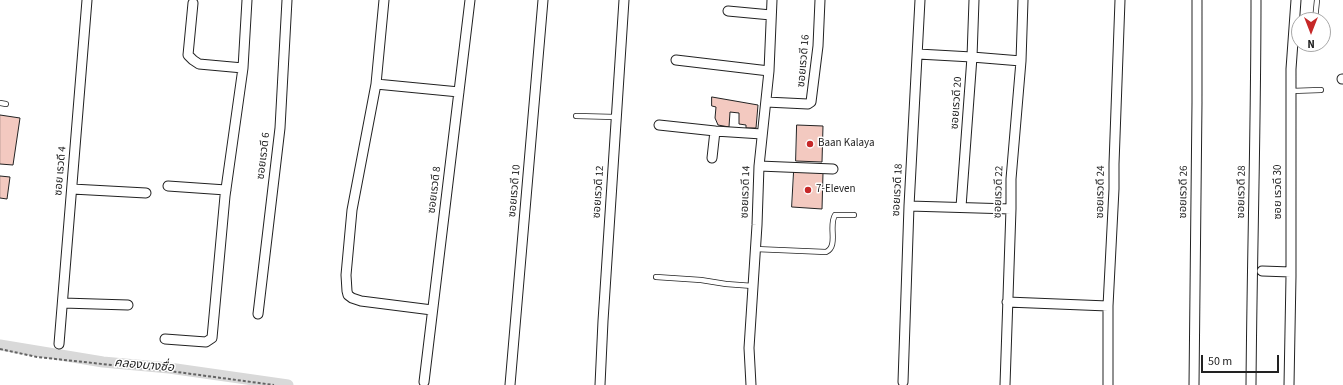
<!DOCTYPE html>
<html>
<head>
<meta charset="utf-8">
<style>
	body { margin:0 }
	#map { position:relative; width:1343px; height:385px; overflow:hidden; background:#fff; font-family:"Source Sans 3",sans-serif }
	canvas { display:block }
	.north { position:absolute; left:1291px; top:12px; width:40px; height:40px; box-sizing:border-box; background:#fff; border:1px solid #a7a7a7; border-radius:50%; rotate:180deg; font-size:11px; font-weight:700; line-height:16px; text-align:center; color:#222 }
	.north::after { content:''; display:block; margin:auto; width:14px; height:18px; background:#c62828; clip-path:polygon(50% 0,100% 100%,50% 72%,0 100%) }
	.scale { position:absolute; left:1201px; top:355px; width:78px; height:18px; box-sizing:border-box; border:2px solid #222; border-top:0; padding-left:5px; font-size:12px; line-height:14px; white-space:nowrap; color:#222; -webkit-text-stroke:3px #fff; paint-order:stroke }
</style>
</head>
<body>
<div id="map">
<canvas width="1343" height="385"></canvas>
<div class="north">N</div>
<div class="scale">50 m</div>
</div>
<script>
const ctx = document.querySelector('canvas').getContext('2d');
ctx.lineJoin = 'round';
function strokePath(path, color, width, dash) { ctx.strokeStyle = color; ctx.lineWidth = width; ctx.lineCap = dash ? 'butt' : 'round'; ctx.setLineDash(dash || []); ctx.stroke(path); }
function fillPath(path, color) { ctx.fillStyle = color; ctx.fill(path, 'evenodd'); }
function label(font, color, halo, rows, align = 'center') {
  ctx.font = font + ' "Source Sans 3","Noto Sans Thai",sans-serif'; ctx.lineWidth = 3; ctx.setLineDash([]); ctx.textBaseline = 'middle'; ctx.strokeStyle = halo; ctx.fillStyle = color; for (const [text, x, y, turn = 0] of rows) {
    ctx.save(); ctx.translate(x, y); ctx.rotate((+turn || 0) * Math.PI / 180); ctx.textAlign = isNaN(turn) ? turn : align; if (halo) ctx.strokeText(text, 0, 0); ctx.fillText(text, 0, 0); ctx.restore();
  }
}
const canal = new Path2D(`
	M0,345L103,362L169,368L288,385`);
const building = new Path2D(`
	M712,97L758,105L756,128H746V125L739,124V113L730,112L729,127L718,125L715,118L716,107L712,106Z
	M0,115L20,118L13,165L0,164Z
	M797,125L823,126L822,162L796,161Z
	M794,171L823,173L822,209L792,207Z
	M0,176L10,177L7,199L0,198Z`);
const path = new Path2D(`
	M0,349L37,357L177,372L274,385`);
const lane = new Path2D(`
	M1315,20L1317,0
	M1291,91L1321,90
	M0,103L6,104
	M576,116L616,117
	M755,249L826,252C839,246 828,226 835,215H854
	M656,277L701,280L726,284L753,286`);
const street = new Path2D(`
	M384,0L376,84L352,210L346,275L347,291L348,295L352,298L361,301L432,310
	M193,3L188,55L193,60L199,64L243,68
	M728,11L771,15
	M918,54L972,57L1021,61
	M676,60L769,71
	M1342,79H1343
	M376,84L459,92
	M766,102L808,104L811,102L818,46L820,0
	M659,125L715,131L762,134
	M712,158L715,131
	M759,166L833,169
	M168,186L226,190
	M72,189L146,193
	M909,206L1011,209
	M961,207L972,57L974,0
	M1262,271L1291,272
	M1007,302L1108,306
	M63,303L128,305
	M258,314L280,128L287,0
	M165,339L206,342L212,338L225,196L243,68L247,0
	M59,344L87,0
	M424,382L470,0
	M903,382L909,206L920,0
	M510,385L543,0
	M600,385L603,321L624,0
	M751,385L749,348L757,225L759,166L769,71L772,0
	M1005,385L1011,209V179L1021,61L1023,0
	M1108,385V306L1114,189V164L1120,0
	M1194,385L1197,102V0
	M1251,385C1252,257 1256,128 1256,0
	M1289,385L1291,276V69L1296,0`);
const markers = [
	[810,144,4,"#c62828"],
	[808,190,4,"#c62828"]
];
const streetNames = [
	["ซอยเรวดี 16",804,61,-85],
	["ซอยเรวดี 20",957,103,-86],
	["ซอยเรวดี 6",264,156,-83],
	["ซอย เรวดี 4",61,171,-85],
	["ซอยเรวดี 8",435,190,-83],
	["ซอยเรวดี 18",898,190,-87],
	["ซอยเรวดี 10",515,191,-85],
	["ซอยเรวดี 12",599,192,-86],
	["ซอยเรวดี 14",746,192,-88],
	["ซอยเรวดี 22",999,192,-88],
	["ซอยเรวดี 24",1101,192,-89],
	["ซอยเรวดี 26",1184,192,-89],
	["ซอยเรวดี 28",1242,192,-89],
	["ซอย เรวดี 30",1279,192,-90]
];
const poiNames = [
	["Baan Kalaya",818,144],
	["7-Eleven",816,190]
];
const waterNames = [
	["คลองบางซื่อ",144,366,5]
];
strokePath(canal, '#d9d9d9', 11);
fillPath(building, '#f3c9c0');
strokePath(building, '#222', 1);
strokePath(lane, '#222', 6);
strokePath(street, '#222', 11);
strokePath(path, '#646464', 2, [3, 2]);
strokePath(lane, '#fff', 4.5);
strokePath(street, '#fff', 9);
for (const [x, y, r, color] of markers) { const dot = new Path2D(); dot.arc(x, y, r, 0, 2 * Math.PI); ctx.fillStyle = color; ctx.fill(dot); strokePath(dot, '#fff', 1.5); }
label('11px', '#222', '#fff', streetNames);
label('11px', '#222', '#fff', poiNames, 'left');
label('italic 12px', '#222', '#fff', waterNames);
</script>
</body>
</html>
